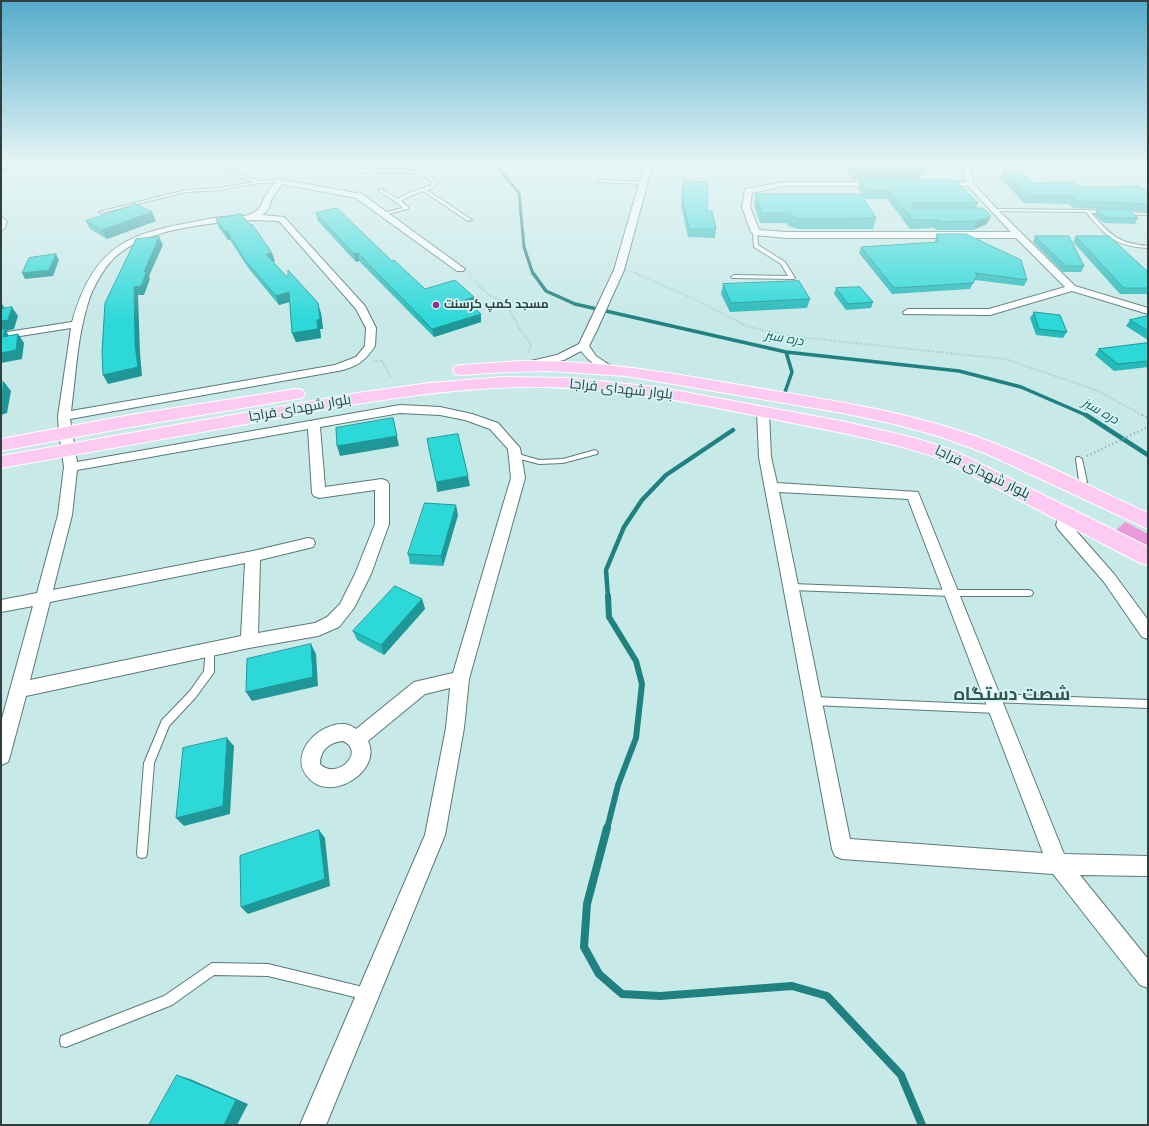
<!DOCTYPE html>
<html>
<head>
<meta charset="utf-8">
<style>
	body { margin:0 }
	#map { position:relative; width:1149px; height:1126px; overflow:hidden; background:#c7e9e8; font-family:"Nunito Sans",sans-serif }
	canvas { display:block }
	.frame { position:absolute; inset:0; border:2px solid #313f3e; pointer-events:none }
</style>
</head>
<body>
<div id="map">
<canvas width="1149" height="1126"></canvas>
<div class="frame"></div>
</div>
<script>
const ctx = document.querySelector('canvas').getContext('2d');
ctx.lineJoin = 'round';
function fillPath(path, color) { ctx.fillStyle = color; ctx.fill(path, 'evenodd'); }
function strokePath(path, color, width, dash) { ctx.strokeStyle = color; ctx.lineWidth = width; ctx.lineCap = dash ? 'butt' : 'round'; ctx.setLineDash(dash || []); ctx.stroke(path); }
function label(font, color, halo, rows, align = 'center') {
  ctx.font = font + ' "Nunito Sans",Cairo,sans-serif'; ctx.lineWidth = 3.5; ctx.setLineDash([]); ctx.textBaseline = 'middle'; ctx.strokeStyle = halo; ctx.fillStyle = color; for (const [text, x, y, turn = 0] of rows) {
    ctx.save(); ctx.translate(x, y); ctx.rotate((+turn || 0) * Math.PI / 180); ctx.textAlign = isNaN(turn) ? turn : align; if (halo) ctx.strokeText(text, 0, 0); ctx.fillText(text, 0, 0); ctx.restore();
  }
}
const green = new Path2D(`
	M1125,522L1148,534V546L1116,530Z`);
const streamFar4 = new Path2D(`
	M494,163L519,193L524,247L533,274
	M1,170L24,163`);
const streamFar3 = new Path2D(`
	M533,273L546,291L575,304L786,352L959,371L1021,387L1088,416
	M785,392L792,372L786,352`);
const streamFar2 = new Path2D(`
	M1086,415L1148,455
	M608,597L606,570L624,527L642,500L666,475L733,430`);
const streamFar1 = new Path2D(`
	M607,829L618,785L636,738L642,684L636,661L609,617L608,596`);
const stream = new Path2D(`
	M607,828L587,904L584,947L599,974L622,994L660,996L792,986L827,996L901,1075L922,1125`);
const pathFar2 = new Path2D(`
	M206,163L213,166
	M415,207L427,204
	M631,272L639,274`);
const pathFar1 = new Path2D(`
	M635,273L696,300L749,327L798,337L1005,359L1096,390L1144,416
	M469,276L489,295L506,303L518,326L531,344L528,354
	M374,361H382L391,378`);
const path = new Path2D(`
	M1142,415L1148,418
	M1087,456L1148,427`);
const lane = new Path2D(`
	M329,163C339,163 349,168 359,169C384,172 417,163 437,182L434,187L427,190L472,220L468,221L423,191L410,196L401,201L408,207V209L383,215V213L403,208L396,202L379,191V189H381L398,199L406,194L431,185L433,182C413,167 385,174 362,172C351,171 340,168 329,165Z
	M219,167L259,181L280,180L282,181L280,182L259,183L220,190L186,192L101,213L99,212L186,190L220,188L254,182L219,169Z
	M599,180L644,182L646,183L644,184L598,182Z
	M993,209L1087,210L1108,212V213L1106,214L1091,213C1111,235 1117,243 1148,246V248C1114,246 1107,237 1086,212L991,211V209Z
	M1122,212L1148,213V215L1120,214V213Z
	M755,231L757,232L758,245L785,262L795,278L794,279L732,278L731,277L734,275L788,276L781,264L754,247L753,232Z
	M595,450L598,452L597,454L563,463L539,464L513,457L512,455L515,453L539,460L563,459Z
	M1077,457H1079L1082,459L1087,482L1075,489L1071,487L1079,481L1076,459Z
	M792,584L952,590H1029L1032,591L1033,593L1032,595L1029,596H952L792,590L789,589L788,587L789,585Z
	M210,645L213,646L214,649V672L212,675L196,697L169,726L154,763L147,853L146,857L142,858L138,857L137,853L144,763L162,720L190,691L204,671L206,649L207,646Z
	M992,694L1148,700V708L992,702L989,701L987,698L989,695Z
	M813,697L997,705L1000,706L1002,709L1000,712L997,713L813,705L810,704L808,701L810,698Z
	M212,963L268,964L367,988L371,990L373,994L371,998L367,1000L268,976L214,975L172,1005L66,1047L61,1046L60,1041L61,1036L164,996Z`);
const street = new Path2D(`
	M645,163H653L624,270L597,330L589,346L596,356L617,370L615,372C603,375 588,360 581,351L564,360L526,368L522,367L520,365L522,363L557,355L579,344L614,270Z
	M962,163H970L974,184L996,208L1075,286L1148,308V314L1072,291L990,315L904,314L903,312L908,309H989L1065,287L1016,238H787L755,235L751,232L742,207L745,189L784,182H879L883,184L882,186H784L752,193L750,207L759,230L787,232H1011L968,186H936L935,184L939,182H966Z
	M277,179L362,194L465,269L463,271H457L356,198L282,184L272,198L268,210L262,215L284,217L365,306L376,328L375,346C365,361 357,367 338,371L70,419L77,462L400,405L440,407L472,414L498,423L520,448L525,478L469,679L464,728L445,835L326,1125H300L425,835L446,728L450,688L425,694L368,741C383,772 328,805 307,776C289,753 319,722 345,724C348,724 353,727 356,729L414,682L453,673L511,478L508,449L490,429L465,420L440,415L400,413L320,427L325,487L382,479L387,481L389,484V524L371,574L354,608L339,627L318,636L249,648L26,696L10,756L8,762L1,765V722L33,606L1,612V600L37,593L58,515L64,467L59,433L58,416L71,328L1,339V333L72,322C97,236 136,233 214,218C225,216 246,218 253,213C261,209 261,204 265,197C269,191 273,185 277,179ZM254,220L279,221L356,309L366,328L365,346L356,357L335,365L71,411C76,375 77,336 89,300C94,285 107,262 120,253C151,228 215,222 254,220ZM308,429L312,493L314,496L319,498L375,490V524L355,574L340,604L327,617L315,623L258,633L260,560L313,547L315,543L313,539L308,538L253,551L53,590L72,515L77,470ZM245,563L241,636L30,680L50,602ZM343,741C367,752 336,781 320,764C320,750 330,742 343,741Z
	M1,217L7,221L5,228L1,231Z
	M763,408L767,409L769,412L771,457L777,483L918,492L1064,854L1148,856V876L1080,875L1148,959V988L1140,985L1053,874L842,859L835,856L832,849L759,457L757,412L759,409ZM779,492L908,499L1043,853L850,839Z
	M1065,509L1070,511L1072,514L1070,524L1114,574L1148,620V639L1142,637L1104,582L1058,529L1056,525L1060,511Z`);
const primary = new Path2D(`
	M520,361C603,360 676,374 757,388C830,400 904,411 975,436C1034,457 1090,487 1148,513V529L985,453L938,436L894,424L843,413L626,376L549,371L505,372L461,375L455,374L453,370L455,366L461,365Z
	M503,377L571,378L663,388L846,422L915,438L955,451L1148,547V565L1140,563L941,459C890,441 836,432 783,421C703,405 623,388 541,387C442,386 344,406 246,424C165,439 83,453 1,468V456L357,393L430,383Z
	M296,389L302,390L305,394L302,398L130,427L1,451V439L130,415Z`);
const wall = new Path2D(`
	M843,163H940L938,168L918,171L922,172L920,180L978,203L976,208L987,224L973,230H935V228L910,229L887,199H865L858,188L860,180H853Z
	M1003,171L1033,183L1080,187L1148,191V212L1129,211L1138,218L1135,224L1104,223L1094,215L1097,209L1074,208L1068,204L1024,203L1000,178Z
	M684,181L707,211L716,229L715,238L688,237L681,205Z
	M756,194L876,218L873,229H798L788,226L787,223H760L754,205Z
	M316,213L392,261L425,289L474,297V305L472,306L481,322L434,337L359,261L356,262L318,221Z
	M216,219L275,261L273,262L287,277L321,313L323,329H320L321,338L296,342L292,333L290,302L279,305L249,269L230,240H228L219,228Z
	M86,221H156L107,239L90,229Z
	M937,234L1027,280L1024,286L975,280L970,289L892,294L859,253L861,247L935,242V240Z
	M1035,236L1084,266L1081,272H1063L1033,242Z
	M1076,236L1148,272V294H1120L1073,242Z
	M723,284L810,299L807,308L730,312L721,294Z
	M836,288L873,302L871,308L846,310L834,294Z
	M1034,312L1067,332L1063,338L1036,335L1030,318Z
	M1148,316V340L1126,326L1130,320Z
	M1148,343V367L1114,371L1095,355L1099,349Z
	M458,515L443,566L410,564L408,554Z
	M422,599L425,609L384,655L357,640L353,631Z`);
const shadedWall = new Path2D(`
	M921,163H940L938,168L909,172L898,166Z
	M152,212L156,221L107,239L102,230Z
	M991,216L987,224L973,230L977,221Z
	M227,231L230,240H228L225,232Z
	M159,237L163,245L149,276L150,279L144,295H138L140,353L142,376L108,384L103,375L135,345L134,287L144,272Z
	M272,253L275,261L269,263L266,254Z
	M358,253L359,261L356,262L354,254Z
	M56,254L59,260L53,276L25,279L22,273Z
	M289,292L292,301L279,305L276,296Z
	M474,297V305L466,308L465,300Z
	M1,302L5,309L1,317Z
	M318,303L321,313L323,329H320L321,338L296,342L292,333L317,320Z
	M12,307L18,316L14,329L6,331L11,339L3,337L1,332V321Z
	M481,314V322L434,337L432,329Z
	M18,334L24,343L22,359L1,363V353Z
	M4,382L11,391L7,413L1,415V399Z
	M393,418L399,446L340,456L337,446Z
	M468,476L470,486L437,492L436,482Z
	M456,505L458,515L443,566L441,556Z
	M422,599L425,609L384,655L381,645Z
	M311,644L316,654L318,686L252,701L246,692Z
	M227,738L234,746L230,814L184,826L176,818Z
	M319,830L325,838L330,886L248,914L241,907Z
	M177,1075L190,1079L248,1104L237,1125H224Z`);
const building = new Path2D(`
	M850,163H921L898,166L922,172H856Z
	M1003,171H1022L1033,183L1074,182L1080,187L1138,186L1148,191V204L1077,201L1072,196H1028Z
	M860,180H949L956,181L978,203H913L912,208H983L991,216L977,221L938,222V220H913L889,191H867Z
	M684,181L708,182L707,211H712L716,229H689L682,196Z
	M756,194H861L876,218L800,219L791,216L789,213H762Z
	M136,204L152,212L102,230L86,221Z
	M337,208L392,261L394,260L425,289L455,280L474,297L465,300L481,314L432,329L358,253L354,254L316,213Z
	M1097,209L1128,210L1138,218H1107Z
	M241,214L251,226L252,224L272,253L266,254L287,277H288V270L318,303L320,319L317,320L318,329L292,333L289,292L276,296L245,260L227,231L225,232L216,219Z
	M937,234H966L1021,260L1027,280L975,273L977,275L973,283L894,288L861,247L938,242Z
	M1035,236H1069L1084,266H1066Z
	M1076,236H1109L1148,272V288H1124Z
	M159,237L144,272L147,271L141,286L134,287L135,345L138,367L103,375L102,352L105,303L136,239Z
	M56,254L49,270L22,273L29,258Z
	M799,281L810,299L731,303L723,284Z
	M860,287L873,302L848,304L836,288Z
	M12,307L8,320L1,321V309Z
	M1034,312L1060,315L1067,332L1039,329Z
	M1148,316V331L1130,320Z
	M5,329L3,337L18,334L16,350L1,353V330Z
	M1148,343V361L1118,364L1099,349Z
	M1,382H4L1,399Z
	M393,418L397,436L337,446L336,428Z
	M458,434L468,476L436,482L427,439Z
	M425,503L456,505L441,556L408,554Z
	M395,586L422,599L381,645L353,631Z
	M311,644L313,677L246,692L247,659Z
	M227,738L223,806L176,818L183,748Z
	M319,830L325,879L241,907L240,856Z
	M177,1075L236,1100L224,1125H149Z`);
const markers = [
	[436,305,4,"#9c2d8b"]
];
const farPoinames = [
	["مسجد کمپ کرسنت",444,305]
];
const farWaternames = [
	["دره سبز",784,339,10],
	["دره سبز",1100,412,30]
];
const streetNames = [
	["بلوار شهدای فراجا",621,390,6],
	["بلوار شهدای فراجا",300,409,-10],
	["بلوار شهدای فراجا",982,473,26]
];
const districtNames = [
	["شصت دستگاه",1012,696]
];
fillPath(green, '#ec99db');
strokePath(streamFar4, '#1f8180', 3);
strokePath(streamFar3, '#1f8180', 3.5);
strokePath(streamFar2, '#1f8180', 4.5);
strokePath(streamFar1, '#1f8180', 6);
strokePath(stream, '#1f8180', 8);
strokePath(lane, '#5b7a79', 2);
strokePath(street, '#5b7a79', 2);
strokePath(primary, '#fff', 2);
strokePath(pathFar2, '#8da7a6', 1.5, [0.5, 1.5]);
strokePath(pathFar1, '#8da7a6', 2, [0.5, 2]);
strokePath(path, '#8da7a6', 2.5, [1, 3]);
fillPath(lane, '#fff');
fillPath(street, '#fff');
fillPath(primary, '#fdcaf2');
fillPath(wall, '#26baba');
fillPath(shadedWall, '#1f9797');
fillPath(building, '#2cd8d8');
strokePath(building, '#1f9797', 1);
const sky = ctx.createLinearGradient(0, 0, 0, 321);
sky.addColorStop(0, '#54abca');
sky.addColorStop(0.51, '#e6f5f5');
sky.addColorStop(1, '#e6f5f500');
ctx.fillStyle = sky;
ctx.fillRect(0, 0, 1149, 321);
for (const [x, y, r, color] of markers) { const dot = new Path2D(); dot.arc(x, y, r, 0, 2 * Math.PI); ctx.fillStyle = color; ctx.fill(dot); strokePath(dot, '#d4f7f6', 1.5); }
label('bold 12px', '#313f3e', '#d4f7f6', farPoinames, 'left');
label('italic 13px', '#175959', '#d4f7f6', farWaternames);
label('14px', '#313f3e', '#d4f7f6', streetNames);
label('bold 18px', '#355352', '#d4f7f6', districtNames);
</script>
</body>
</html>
